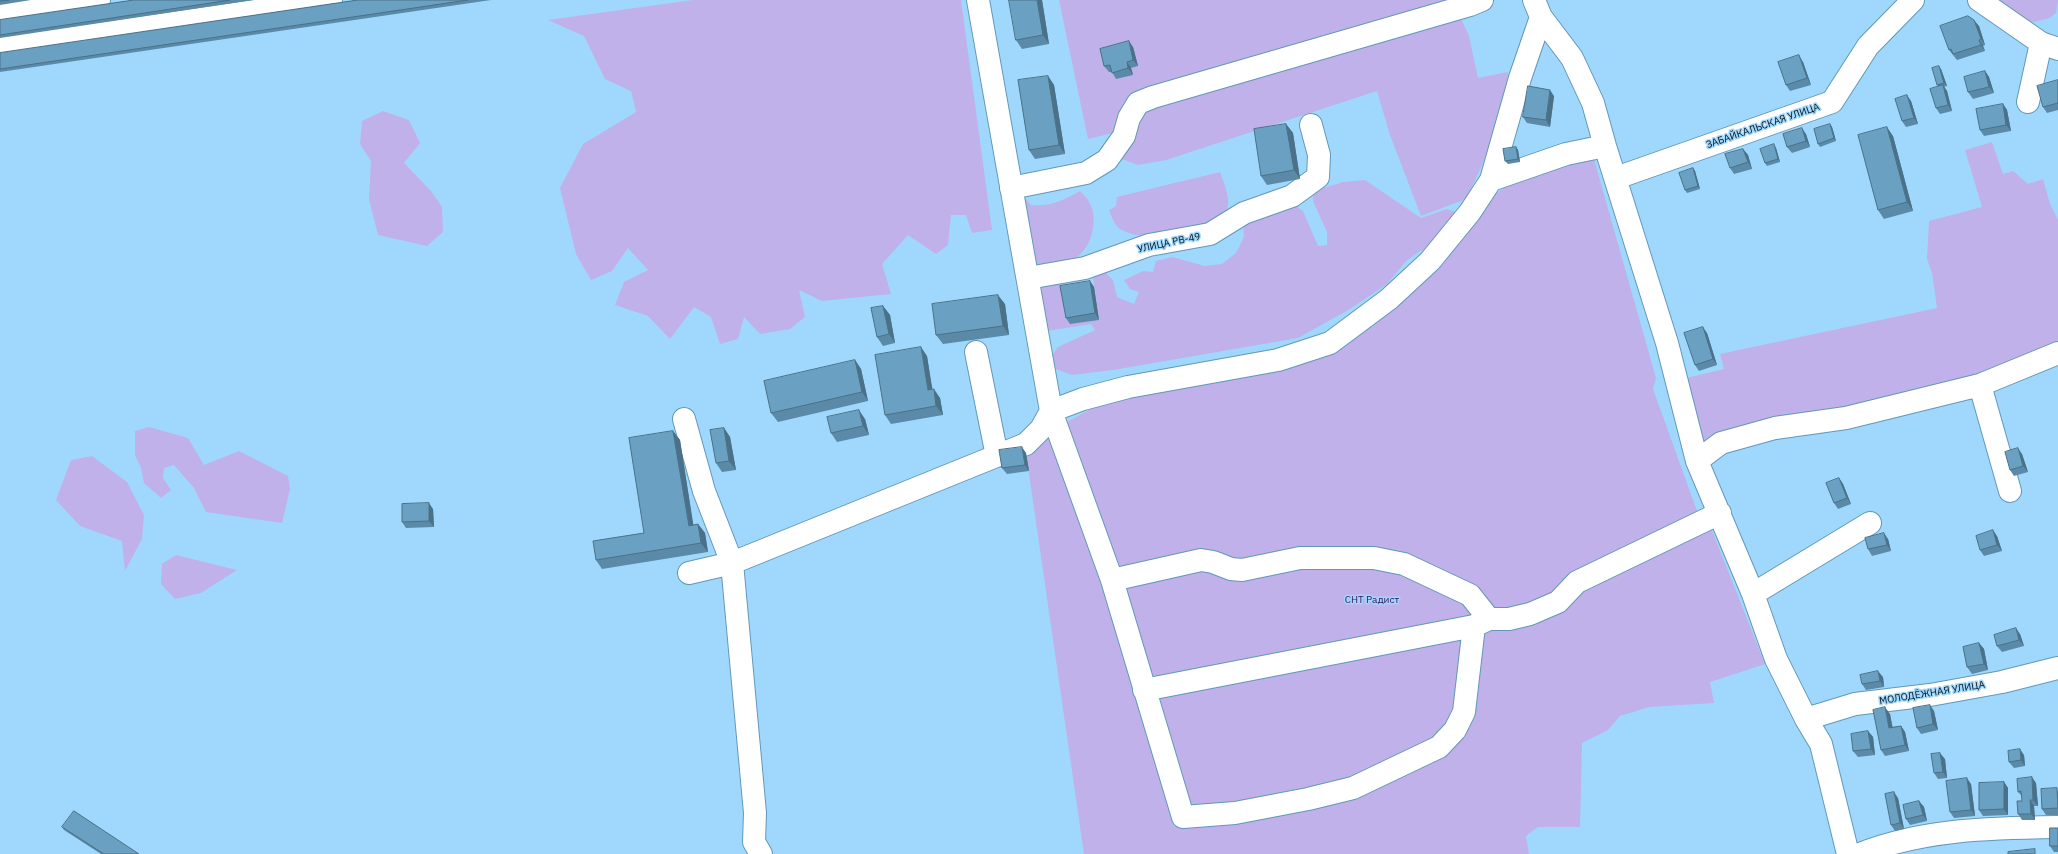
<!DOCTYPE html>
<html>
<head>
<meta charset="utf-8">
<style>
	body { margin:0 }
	canvas { display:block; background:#9fd8fc }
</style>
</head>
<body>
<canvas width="2058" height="854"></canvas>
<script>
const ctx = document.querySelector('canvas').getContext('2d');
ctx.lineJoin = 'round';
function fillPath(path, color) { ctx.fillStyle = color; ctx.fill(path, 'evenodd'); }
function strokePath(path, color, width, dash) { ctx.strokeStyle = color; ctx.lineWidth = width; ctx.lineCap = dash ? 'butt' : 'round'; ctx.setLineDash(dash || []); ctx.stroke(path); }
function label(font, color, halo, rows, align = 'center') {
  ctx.font = font + ' "IBM Plex Sans",sans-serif'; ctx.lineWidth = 3; ctx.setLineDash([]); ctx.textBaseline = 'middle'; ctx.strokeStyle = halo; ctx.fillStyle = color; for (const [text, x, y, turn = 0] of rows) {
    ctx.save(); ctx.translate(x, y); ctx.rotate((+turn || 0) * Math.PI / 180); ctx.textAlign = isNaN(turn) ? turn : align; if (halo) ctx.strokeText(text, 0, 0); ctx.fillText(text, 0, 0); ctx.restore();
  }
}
const green = new Path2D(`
	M693,0H961L992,230L972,233L966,215H951L948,245L936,254L908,235L882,264L891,294L822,301L799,290L805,317L790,329L760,334L744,317L738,339L720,344L711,317L694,307L670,339L648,316L615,305L624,282L648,270L628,248L612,271L591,280L576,254L560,188L583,144L636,112L631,91L605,79L584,36L548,20Z
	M1059,0H1471L1459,14L1469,36L1478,78L1508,72C1506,116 1485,160 1466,199L1421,216L1390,135L1377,91L1166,160L1138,165L1119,158L1121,131L1088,139Z
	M1990,0H2058V1L2056,13L2050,18L2034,22L2021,21Z
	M383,111L409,120L420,143L404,163L431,191L442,207L443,232L427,246L378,235L369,199L371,161L360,144L362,121Z
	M1992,142L2003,174L2013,171L2028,184L2043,179L2050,204L2058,220V340L2036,353L1976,378L1700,445L1682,379L1724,369L1720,354L1937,308L1932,273L1927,259L1929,221L1982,207L1965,150Z
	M1592,152L1656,378L1653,389L1697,511L1711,528L1765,664L1710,682L1714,703L1649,707L1620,716L1608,730L1582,743L1580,827H1538L1526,836L1529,854H1084L1026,453L1040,446L1065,423L1089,410L1130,394L1334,347L1372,327L1429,278L1456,247L1490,198L1512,182Z
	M1220,172C1224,184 1234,204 1224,215C1215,225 1153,236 1138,235C1134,235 1128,233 1124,231C1115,228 1112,218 1109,210L1116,206L1117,197Z
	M1365,180L1421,218L1447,209L1455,212L1454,223L1436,246L1420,251L1406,261L1387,284L1350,309L1298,338L1113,370L1072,375L1053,368L1051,357L1058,347L1095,330L1091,324L1041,332L1033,283L1059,280L1065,292L1099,320L1092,270L1104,271L1113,280L1117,297L1134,304L1139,292L1130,289L1124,280L1143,271L1153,272L1156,261L1172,257L1205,266L1222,264L1236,253L1244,237L1243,218L1291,203L1303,211L1318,246L1327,245V232L1313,201V191L1343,182Z
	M1080,191C1084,195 1089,200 1091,206C1098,221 1091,248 1077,257C1065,266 1048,268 1033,271L1018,197L1025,198L1031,205C1050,207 1064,200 1080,191Z
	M149,427L188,438L204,465L239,451L288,476L290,489L282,523L206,512L194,488L174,465L164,468L163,478L171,490L161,498L144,483L141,468L135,455V431Z
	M92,456L127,482L144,515L142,539L125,571L122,541L80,526L56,500L71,460Z
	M176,555L237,570L201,593L175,599L161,584L162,564Z`);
const minor = new Path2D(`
	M978,0L1051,411L1112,580L1183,817L1235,813L1308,799L1353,788L1439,747L1455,730L1464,712L1474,626
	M1534,0L1541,17L1572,58L1593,103L1605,146L1667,343L1697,461L1753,594L1776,659L1806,719L1821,744L1848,854
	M1979,0L2041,43L2058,49
	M0,15L99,0
	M0,48L331,0
	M2028,102L2041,43
	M1616,178L1832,102L1868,46L1913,0
	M1491,180L1566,154L1605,146
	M1011,188L1086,173L1107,160L1124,136L1129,118L1138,103L1153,97L1470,5L1482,0
	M1028,278L1085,268L1149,245L1210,234L1244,213L1292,196L1318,177L1319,155L1311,125
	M976,352L997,456
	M1980,385L2010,491
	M684,419L704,491L732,563L755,813L754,842L761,854
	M1697,461L1721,443L1775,428L1846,418L1980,385L2058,353
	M689,573L732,563L1026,444L1041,429L1051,411L1083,399L1128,387L1278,360L1330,343L1389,299L1430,261L1470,212L1491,180L1520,78L1541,17
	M1112,580L1201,560L1213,562L1231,569L1242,570L1300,558H1374L1404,564L1470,595L1489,619
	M1753,594L1870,523
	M1144,690L1474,626L1489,619H1509L1530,614L1558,602L1577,582L1720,513
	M1806,719L1855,704L1930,695L2002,682L2058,668
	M1860,854C1924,829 1990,828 2058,827`);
const wall = new Path2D(`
	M0,0H31L0,5Z
	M134,0H253L0,38V20Z
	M358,0H491L0,72V53Z
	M1042,0L1049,44L1022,49L1016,40Z
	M1979,26L1985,45L1983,46L1985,51L1957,60L1949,50Z
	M1133,47L1138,66L1131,68L1133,75L1116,79L1112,72H1109L1104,66Z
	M1803,62L1811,85L1790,91L1786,85Z
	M1941,69L1947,86L1944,87L1947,91L1952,111L1940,114L1936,108L1938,86L1937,85Z
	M1985,71L1989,77L1994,93L1973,99L1968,92Z
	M1048,76L1054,85L1065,154L1035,159L1029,150Z
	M2058,80V110L2047,113L2043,107Z
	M1554,96L1550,127L1527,123L1523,117Z
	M1911,101L1918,124L1906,127L1902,121Z
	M2003,104L2007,110L2011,131L1984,136L1980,130Z
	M1286,124L1293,133L1300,179L1267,185L1261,176Z
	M1830,124L1832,127L1836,141L1820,147L1818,144Z
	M1806,134L1810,147L1792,153L1787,147Z
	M1893,136L1913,211L1884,219L1878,210Z
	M1516,147L1518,150L1520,162L1508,164L1505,161Z
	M1776,148L1780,162L1767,166L1765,163Z
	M1743,149L1748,155L1752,169L1734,174L1730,168Z
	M1693,168L1695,171L1700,189L1687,193L1685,190Z
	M1090,281L1094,287L1099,320L1070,324L1066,318Z
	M1005,304L1009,335L943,344L936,335Z
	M883,306L890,315L895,343L883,346L877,337Z
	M1707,333L1717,365L1699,371L1695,365Z
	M927,356L932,390L940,398L943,415L891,424L885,415Z
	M855,360L861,369L868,401L778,422L771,413Z
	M865,419L869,435L837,442L831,433Z
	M724,428L730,437L736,470L722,472L716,463Z
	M673,431L680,440L693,525L698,524L705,533L708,552L602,569L596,560L644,533Z
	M1026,453L1029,471L1007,474L1002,468Z
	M2022,454L2028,472L2014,476L2010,470Z
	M1839,478L1843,484L1851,504L1838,509L1834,503Z
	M433,509L434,527L406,528L402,522Z
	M1997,536L2002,551L1984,556L1980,550Z
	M1888,539L1891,551L1872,556L1868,549Z
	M2020,634L2024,646L2002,652L1997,646Z
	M1979,643L1984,649L1988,670L1972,674L1967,667Z
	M1883,677L1884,687L1866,690L1862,684Z
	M1934,711L1938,730L1921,734L1917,728Z
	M1890,714L1892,727L1901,726L1905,732L1909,751L1885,756L1881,750Z
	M1868,731L1873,737L1875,755L1858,757L1853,751Z
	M2024,755L2025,766L2014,768L2009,762Z
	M1945,759L1947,778L1938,779L1934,773Z
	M2004,782L2008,788V815L1983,816L1979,810Z
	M2036,783L2038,806H2034L2035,820H2022L2018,814L2022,801V796L2018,792Z
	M1971,784L1975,816L1954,818L1950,812Z
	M2058,790V815H2046L2042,809Z
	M1898,798L1904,829L1895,831L1891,825Z
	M1919,801L1924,807L1927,821L1910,825L1906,819Z
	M62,827L139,854H101L64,830Z
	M2058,828V852H2054L2050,846Z`);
const shadedWall = new Path2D(`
	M1037,0H1042L1049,44L1043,35Z
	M1974,20L1979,26L1985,45L1981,39Z
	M1979,40L1983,46L1985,51L1981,45Z
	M1129,41L1133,47L1138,66L1133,60Z
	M1799,55L1803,62L1811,85L1807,78Z
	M1127,62L1131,68L1133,75L1128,68Z
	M1939,66L1941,69L1947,86L1944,83Z
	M1985,71L1989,77L1994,93L1989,87Z
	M1048,76L1054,85L1065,154L1059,145Z
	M1943,85L1947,91L1952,111L1948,105Z
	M1550,90L1554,96L1550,127L1546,120Z
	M1907,95L1911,101L1918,124L1914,118Z
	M2003,104L2007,110L2011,131L2006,125Z
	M1286,124L1293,133L1300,179L1294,170Z
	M1830,124L1832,127L1836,141L1834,138Z
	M1887,127L1893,136L1913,211L1907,202Z
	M1802,128L1806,134L1810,147L1806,141Z
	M1774,144L1776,148L1780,162L1778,159Z
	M1516,147L1518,150L1520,162L1518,159Z
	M1743,149L1748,155L1752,169L1748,162Z
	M1693,168L1695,171L1700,189L1698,186Z
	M1090,281L1094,287L1099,320L1095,313Z
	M998,295L1005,304L1009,335L1003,326Z
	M883,306L890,315L895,343L889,334Z
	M1703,327L1707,333L1717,365L1713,359Z
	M921,347L927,356L934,399L928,390Z
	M855,360L861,369L868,401L862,392Z
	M934,389L940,398L943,415L936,406Z
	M859,410L865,419L869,435L863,426Z
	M724,428L730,437L736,470L729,461Z
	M673,431L680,440L695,535L689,526Z
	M1022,447L1026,453L1029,471L1025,465Z
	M2018,448L2022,454L2028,472L2023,466Z
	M1839,478L1843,484L1851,504L1847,498Z
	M429,503L433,509L434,527L429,521Z
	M698,524L705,533L708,552L701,543Z
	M1993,530L1997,536L2002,551L1997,545Z
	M1884,533L1888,539L1891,551L1887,545Z
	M2016,628L2020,634L2024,646L2019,640Z
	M1979,643L1984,649L1988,670L1984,664Z
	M1878,671L1883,677L1884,687L1880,681Z
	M1930,705L1934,711L1938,730L1933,724Z
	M1885,707L1890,714L1894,734L1889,728Z
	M1901,726L1905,732L1909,751L1905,745Z
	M1868,731L1873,737L1875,755L1871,749Z
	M2020,749L2024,755L2025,766L2021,760Z
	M1940,753L1945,759L1947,778L1943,772Z
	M2032,777L2036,783L2038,806L2033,800Z
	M1967,778L1971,784L1975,816L1971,810Z
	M2004,782L2008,788V815L2004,809Z
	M1894,792L1898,798L1904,829L1900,823Z
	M2030,800L2034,806L2035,820L2031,814Z
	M1919,801L1924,807L1927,821L1923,815Z`);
const building = new Path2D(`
	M0,0H9L0,1Z
	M134,0H230L0,35V20Z
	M358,0H468L0,69V53Z
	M1009,0H1037L1043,35L1016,40Z
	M1968,16L1974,20L1981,39L1979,40L1981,45L1953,54L1951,49L1949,50L1940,26Z
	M1129,41L1133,60L1127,62L1128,68L1112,73L1110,65L1104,66L1100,49Z
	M1799,55L1807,78L1786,85L1778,62Z
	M1939,66L1944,83L1937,85L1932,68Z
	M1985,71L1989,87L1968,92L1964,77Z
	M1048,76L1059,145L1029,150L1018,80Z
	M2058,80V103L2043,107L2037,86Z
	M1943,85L1948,105L1936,108L1930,89Z
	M1528,86L1550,90L1546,120L1523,117Z
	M1907,95L1914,118L1902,121L1895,99Z
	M2003,104L2006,125L1980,130L1976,109Z
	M1286,124L1294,170L1261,176L1254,129Z
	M1830,124L1834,138L1818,144L1814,129Z
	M1887,127L1907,202L1878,210L1858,135Z
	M1802,128L1806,141L1787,147L1783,134Z
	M1774,144L1778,159L1765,163L1760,149Z
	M1516,147L1518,159L1505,161L1503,149Z
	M1743,149L1748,162L1730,168L1725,154Z
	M1693,168L1698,186L1685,190L1679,173Z
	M1090,281L1095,313L1066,318L1060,286Z
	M998,295L1003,326L936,335L932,304Z
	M883,306L889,334L877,337L871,308Z
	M1703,327L1713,359L1695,365L1684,333Z
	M921,347L928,390L934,389L936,406L885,415L875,355Z
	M855,360L862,392L771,413L764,381Z
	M859,410L863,426L831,433L827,417Z
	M724,428L729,461L716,463L710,430Z
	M673,431L689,526L698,524L701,543L596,560L593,541L644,533L629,438Z
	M1022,447L1025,465L1002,468L999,450Z
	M2018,448L2023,466L2010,470L2005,452Z
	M1839,478L1847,498L1834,503L1826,483Z
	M429,503V521L402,522V504Z
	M1993,530L1997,545L1980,550L1976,536Z
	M1884,533L1887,545L1868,549L1865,538Z
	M2016,628L2019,640L1997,646L1994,635Z
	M1979,643L1984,664L1967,667L1963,647Z
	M1878,671L1880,681L1862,684L1860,675Z
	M1930,705L1933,724L1917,728L1913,708Z
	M1885,707L1889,728L1901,726L1905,745L1881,750L1873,710Z
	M1868,731L1871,749L1853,751L1851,734Z
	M2020,749L2021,760L2009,762L2008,751Z
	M1940,753L1943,772L1934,773L1931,754Z
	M2032,777L2033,800H2030L2031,814H2018L2017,801H2022L2021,791L2018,792L2017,779Z
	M1967,778L1971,810L1950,812L1946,781Z
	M2004,782V809L1979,810V783Z
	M2057,788L2058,808L2042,809L2041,789Z
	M1894,792L1900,823L1891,825L1885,794Z
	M1919,801L1923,815L1906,819L1903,805Z
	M74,811L139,854H104L62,827Z
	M2050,828H2058V846H2050Z
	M2035,849V854H2008V852Z`);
const streetNames = [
	["ЗАБАЙКАЛЬСКАЯ УЛИЦА",1763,126,-19],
	["УЛИЦА РВ-49",1169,243,-12],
	["МОЛОДЁЖНАЯ УЛИЦА",1932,693,-9]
];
const parkNames = [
	["СНТ Радист",1372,600]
];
fillPath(green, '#c0b1ea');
strokePath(minor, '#6198ba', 24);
strokePath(minor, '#fff', 22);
fillPath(wall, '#5b8aa8');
fillPath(shadedWall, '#4a7188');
fillPath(building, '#6aa1c3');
strokePath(building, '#4a7188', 1);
label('10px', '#00111d', '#9fd8fc', streetNames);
label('10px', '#32115e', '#9fd8fc', parkNames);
</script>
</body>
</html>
